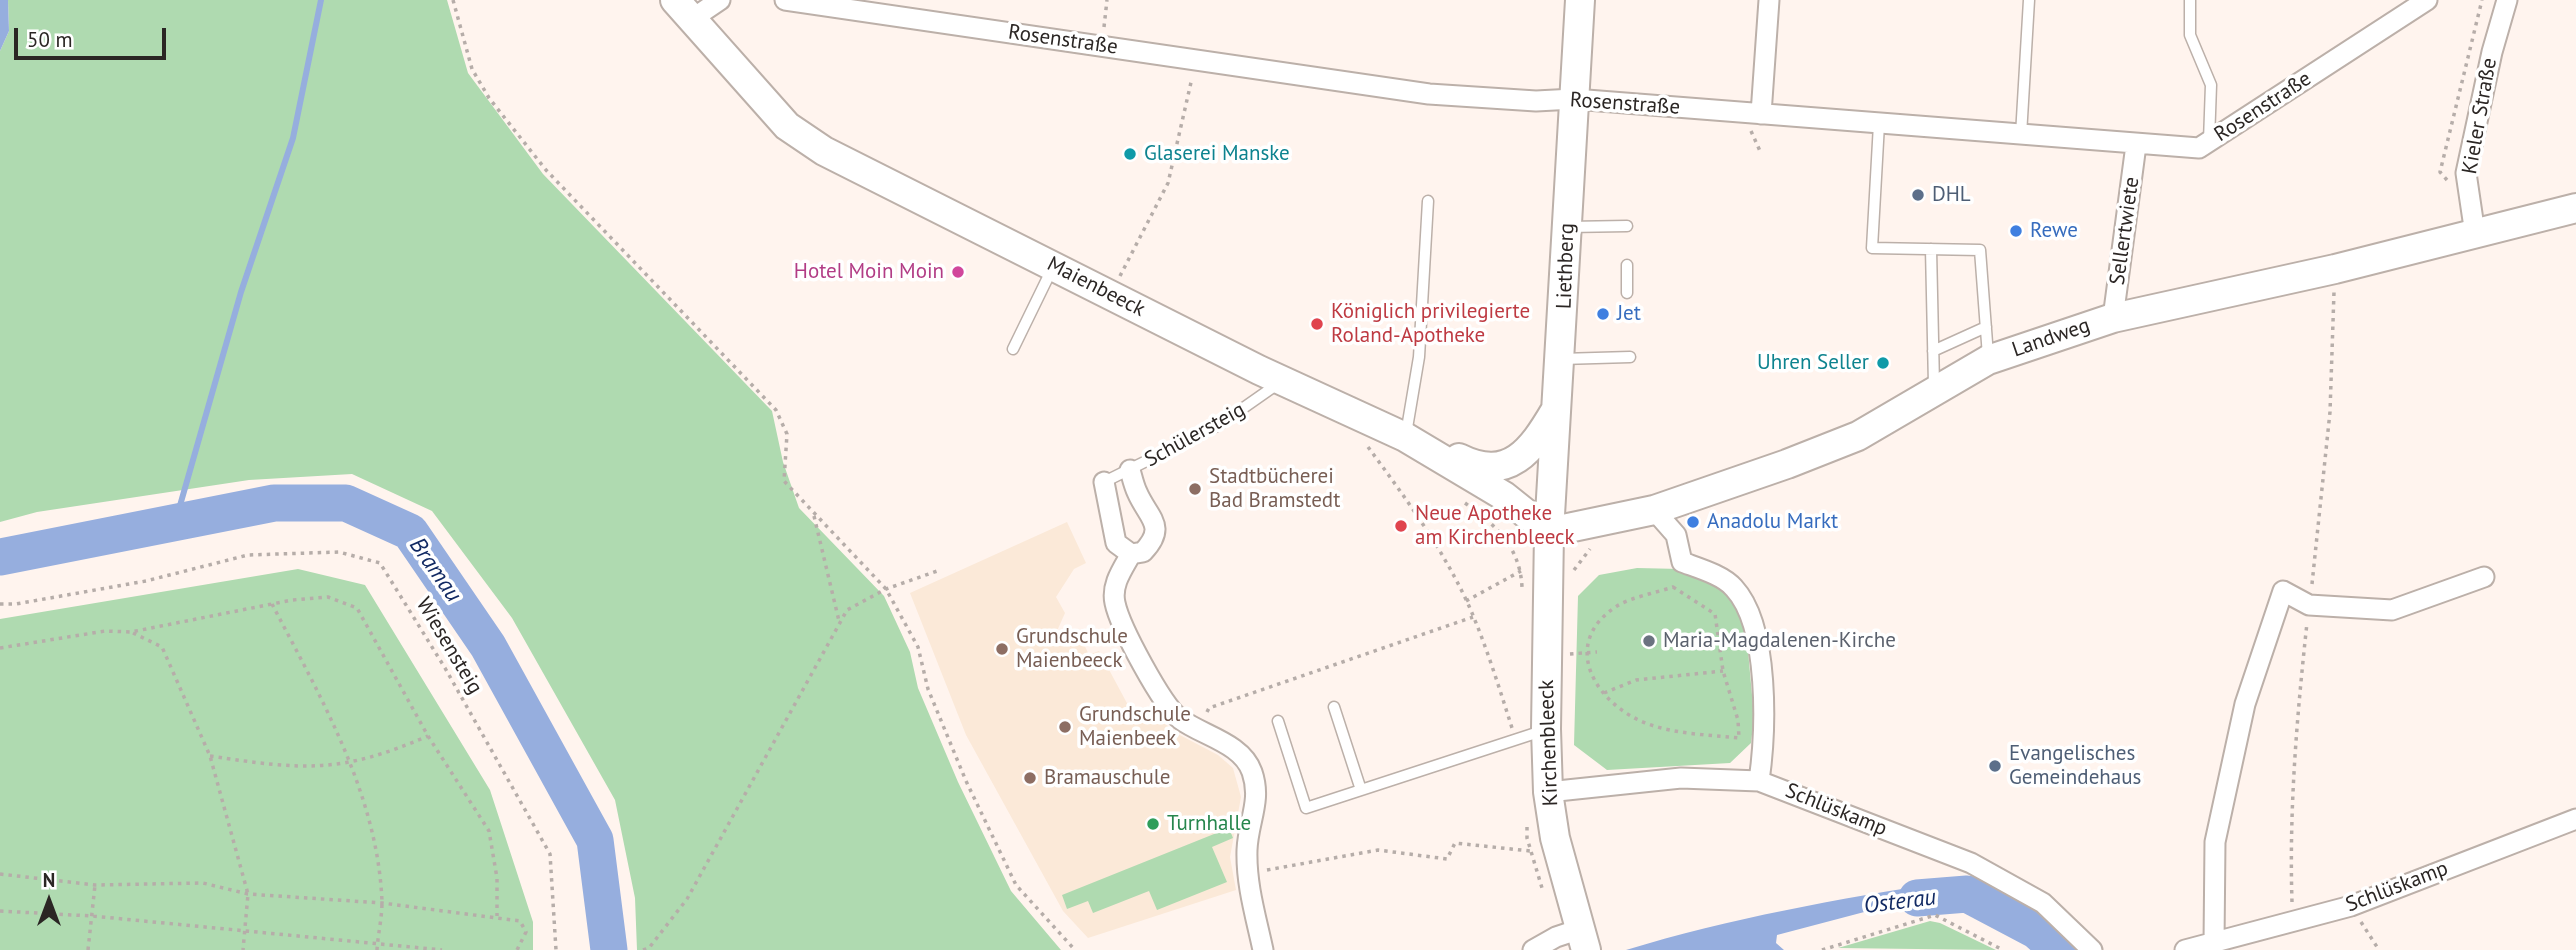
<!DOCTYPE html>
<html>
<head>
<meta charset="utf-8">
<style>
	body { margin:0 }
	#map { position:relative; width:2576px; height:950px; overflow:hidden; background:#fff4ee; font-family:"PT Sans",sans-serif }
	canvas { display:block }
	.north { position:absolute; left:14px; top:866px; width:70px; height:70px; -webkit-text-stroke:5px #fff; paint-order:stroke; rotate:0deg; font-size:19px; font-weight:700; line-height:28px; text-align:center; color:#2b2624 }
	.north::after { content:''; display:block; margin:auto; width:24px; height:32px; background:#2b2624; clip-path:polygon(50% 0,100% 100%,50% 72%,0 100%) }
	.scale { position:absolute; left:14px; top:28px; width:152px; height:32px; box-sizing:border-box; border:4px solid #2b2624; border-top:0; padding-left:9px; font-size:21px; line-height:24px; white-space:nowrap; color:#2b2624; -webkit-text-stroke:5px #fff; paint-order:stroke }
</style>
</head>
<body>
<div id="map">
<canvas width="2576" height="950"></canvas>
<div class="north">N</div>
<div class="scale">50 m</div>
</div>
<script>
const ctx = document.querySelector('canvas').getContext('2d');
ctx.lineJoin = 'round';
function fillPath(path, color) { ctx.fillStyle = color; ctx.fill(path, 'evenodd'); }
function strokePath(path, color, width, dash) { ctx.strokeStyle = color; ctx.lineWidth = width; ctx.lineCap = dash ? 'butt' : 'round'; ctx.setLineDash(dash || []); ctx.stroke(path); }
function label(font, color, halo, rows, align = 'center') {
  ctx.font = font + ' "PT Sans",sans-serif'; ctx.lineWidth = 7; ctx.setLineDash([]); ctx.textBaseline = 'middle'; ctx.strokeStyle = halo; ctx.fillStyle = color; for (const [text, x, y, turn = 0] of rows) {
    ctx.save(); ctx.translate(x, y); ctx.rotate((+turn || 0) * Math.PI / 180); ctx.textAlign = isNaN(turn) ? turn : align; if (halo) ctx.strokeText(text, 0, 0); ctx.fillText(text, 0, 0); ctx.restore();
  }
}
const education = new Path2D(`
	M1067,522L1086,563L1074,569L1056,597L1065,613L1053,640L1077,629L1089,655L1099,651L1136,720L1153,712L1174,732L1218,755L1233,768L1241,797L1230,857L1236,890L1088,938L1063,911L966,735L910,593Z`);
const green = new Path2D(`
	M8,0H447L468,73L543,174L772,411L783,462L799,508L884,596L910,652L918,688L958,782L1011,891L1061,950H637L635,898L615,800L512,618L432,511L352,474L249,480L37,512L0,522V51L9,31Z
	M1637,568L1681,569L1706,576L1730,596L1745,618L1754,717L1751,743L1730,763L1607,770L1574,745L1578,596L1599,575Z
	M298,569L365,585L490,790L533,922V950H0V619Z
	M1229,828L1233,838L1212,847L1227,882L1157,910L1149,891L1093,913L1088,901L1067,909L1062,895Z
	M1930,921L1940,923L1996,950L1838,948Z`);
const water = new Path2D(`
	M0,0H8L9,31L0,51Z
	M1946,882L1966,887V905L1933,900L1887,906L1777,935L1776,943L1784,950H1626C1731,918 1837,899 1946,882Z`);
const stream = new Path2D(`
	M175,523L241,292L293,138L321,0`);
const river = new Path2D(`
	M0,557L274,503H346L410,532L488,646L595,840L609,950
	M1917,898L1967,894L2037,931L2058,950`);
const path = new Path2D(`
	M453,0L472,69L489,98L546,170L776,410L787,434L784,481L886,589L918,647L928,689L966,781L1016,885L1075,950
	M1104,27L1107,0
	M1751,131L1760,151
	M2447,180L2440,172L2482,0
	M1120,276L1168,183L1192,78
	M1368,447C1405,497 1443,549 1469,606C1486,645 1499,687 1512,728
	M1465,503C1496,525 1520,547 1522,587
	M814,516L839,621
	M1574,570L1590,549
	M2312,584L2330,412L2334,292
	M1673,587L1715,614L1723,671L1738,720L1739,738C1709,735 1676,734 1648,724C1596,705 1558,644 1617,606C1632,597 1655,593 1673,587Z
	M1466,601L1521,571
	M0,604H16L146,581L248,555L339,552L380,563L445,668L550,854L556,950
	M272,604C320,696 378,795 382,902C382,918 378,934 377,950
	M133,633L162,647L210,756L248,894L243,950
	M0,648L105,631L131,632L292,600L328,597L357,608L428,736L489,831L497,878V916
	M1570,654L1597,652
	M1604,693L1636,680L1723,671
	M1207,712L1209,708L1473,617
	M210,756C303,770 340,774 428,736
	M1527,827V838L1542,888
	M1267,870L1378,850L1447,859L1455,843L1530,851
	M0,874L95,885L203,883L248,894L382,903L520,921L526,932L517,950
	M2292,902C2289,809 2297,715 2307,623
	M0,911L92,916L442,950
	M2361,922L2379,950
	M88,950L95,885
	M643,950L649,948L687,899L847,610L886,589L940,570
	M1822,950L1935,915L2003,950`);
const lane = new Path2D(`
	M2190,0V35L2211,85L2209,141
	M1879,124L1872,248L1980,250L1988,356
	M2021,135L2029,0
	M1568,227L1627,226
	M1931,249L1934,385
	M1627,293V265
	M1013,349L1052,269
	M1933,351L1986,327
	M1561,359L1630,357
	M1406,434L1419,357L1428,201
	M1104,482L1219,425L1279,383
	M1334,707L1361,790
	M1278,721L1306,808L1542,731`);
const street = new Path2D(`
	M785,0L1429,94L1536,101L1574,99L2199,148L2427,0
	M692,19L720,0
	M1761,114L1769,0
	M2475,234L2466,173L2492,52L2507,0
	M2113,318L2136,145
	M1130,470C1132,477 1134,486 1137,492C1148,518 1168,526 1143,552L1131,554C1122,570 1111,585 1115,603C1120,627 1162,705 1180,719C1203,736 1242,743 1252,772C1262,801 1248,821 1247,850C1246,885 1256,917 1263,950
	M1104,482L1116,543L1131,554
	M1654,510L1676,535L1682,562C1698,568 1723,575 1734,588C1770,627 1766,732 1759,781
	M1548,792L1681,778L1759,781L1971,863L2043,903L2092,950
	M2214,943L2215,842L2245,704L2283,591L2309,605L2392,610L2484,577
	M1533,950L1556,937L1580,929
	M2185,950L2351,906L2576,819`);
const secondary = new Path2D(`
	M675,0L787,126L824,151L1259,370L1405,437L1504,496L1549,532
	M1580,0L1549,532L1546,729L1548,792L1555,838L1586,950
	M1459,458C1509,483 1532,450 1555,411
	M1549,532L1654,510L1787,464L1858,436L1988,360L2113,318L2335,269L2576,208`);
const markers = [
	[1130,154,7,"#0f9aa8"],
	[1918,195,7,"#5c6f8a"],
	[2016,231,7,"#3f7fe0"],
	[958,272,7,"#d1479c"],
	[1603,314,7,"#3f7fe0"],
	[1317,324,7,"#e0444e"],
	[1883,363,7,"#0f9aa8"],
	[1195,489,7,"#8d6e63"],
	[1693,522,7,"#3f7fe0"],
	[1401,526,7,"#e0444e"],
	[1649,641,7,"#6b7280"],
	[1002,649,7,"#8d6e63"],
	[1065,727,7,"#8d6e63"],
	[1995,766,7,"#5c6f8a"],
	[1030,778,7,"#8d6e63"],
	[1153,824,7,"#2e9e5b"]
];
const streetNames = [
	["Rosenstraße",1063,40,8],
	["Rosenstraße",1625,104,4],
	["Rosenstraße",2263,107,-33],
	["Kieler Straße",2480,116,-80],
	["Sellertwiete",2125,231,-82],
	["Liethberg",1566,266,-88],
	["Maienbeeck",1096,287,27],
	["Landweg",2051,338,-19],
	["Schülersteig",1195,435,-29],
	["Wiesensteig",449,646,59],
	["Kirchenbleeck",1549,743,-92],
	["Schlüskamp",1836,810,22],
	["Schlüskamp",2397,887,-21]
];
const cultureNames = [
	["Glaserei Manske",1144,154],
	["Uhren Seller",1869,363,"right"]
];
const serviceNames = [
	["DHL",1932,195],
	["Evangelisches",2009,754],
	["Gemeindehaus",2009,778]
];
const shopNames = [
	["Rewe",2030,231],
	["Jet",1617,314],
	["Anadolu Markt",1707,522]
];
const hotelNames = [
	["Hotel Moin Moin",944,272]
];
const healthNames = [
	["Königlich privilegierte",1331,312],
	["Roland-Apotheke",1331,336],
	["Neue Apotheke",1415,514],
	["am Kirchenbleeck",1415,538]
];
const educationNames = [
	["Stadtbücherei",1209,477],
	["Bad Bramstedt",1209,501],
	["Grundschule",1016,637],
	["Maienbeeck",1016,661],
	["Grundschule",1079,715],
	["Maienbeek",1079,739],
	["Bramauschule",1044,778]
];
const worshipNames = [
	["Maria-Magdalenen-Kirche",1663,641]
];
const leisureNames = [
	["Turnhalle",1167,824]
];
const waterNames = [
	["Bramau",435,570,55],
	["Osterau",1900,902,-7]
];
fillPath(education, '#fbe9d8');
fillPath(green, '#afdab0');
fillPath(water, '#96aede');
strokePath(stream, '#96aede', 6);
strokePath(river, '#96aede', 37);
strokePath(lane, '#bcb0a9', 13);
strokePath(street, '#bcb0a9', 23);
strokePath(secondary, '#bcb0a9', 32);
strokePath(path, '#b6ada9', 3.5, [3.5, 5]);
strokePath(lane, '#fff', 10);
strokePath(street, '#fff', 19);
strokePath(secondary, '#fff', 28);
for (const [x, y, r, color] of markers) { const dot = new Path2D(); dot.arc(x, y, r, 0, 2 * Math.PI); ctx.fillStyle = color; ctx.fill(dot); strokePath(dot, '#fff', 2.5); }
label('21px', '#2b2624', '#fff', streetNames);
label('21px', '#0d838f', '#fff', cultureNames, 'left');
label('21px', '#4e5e75', '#fff', serviceNames, 'left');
label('21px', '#366cbe', '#fff', shopNames, 'left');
label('21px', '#b23c85', '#fff', hotelNames, 'right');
label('21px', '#be3a42', '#fff', healthNames, 'left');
label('21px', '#785e54', '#fff', educationNames, 'left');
label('21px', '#5b616d', '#fff', worshipNames, 'left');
label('21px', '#27864d', '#fff', leisureNames, 'left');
label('italic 23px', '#122a63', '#fff', waterNames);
</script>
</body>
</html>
